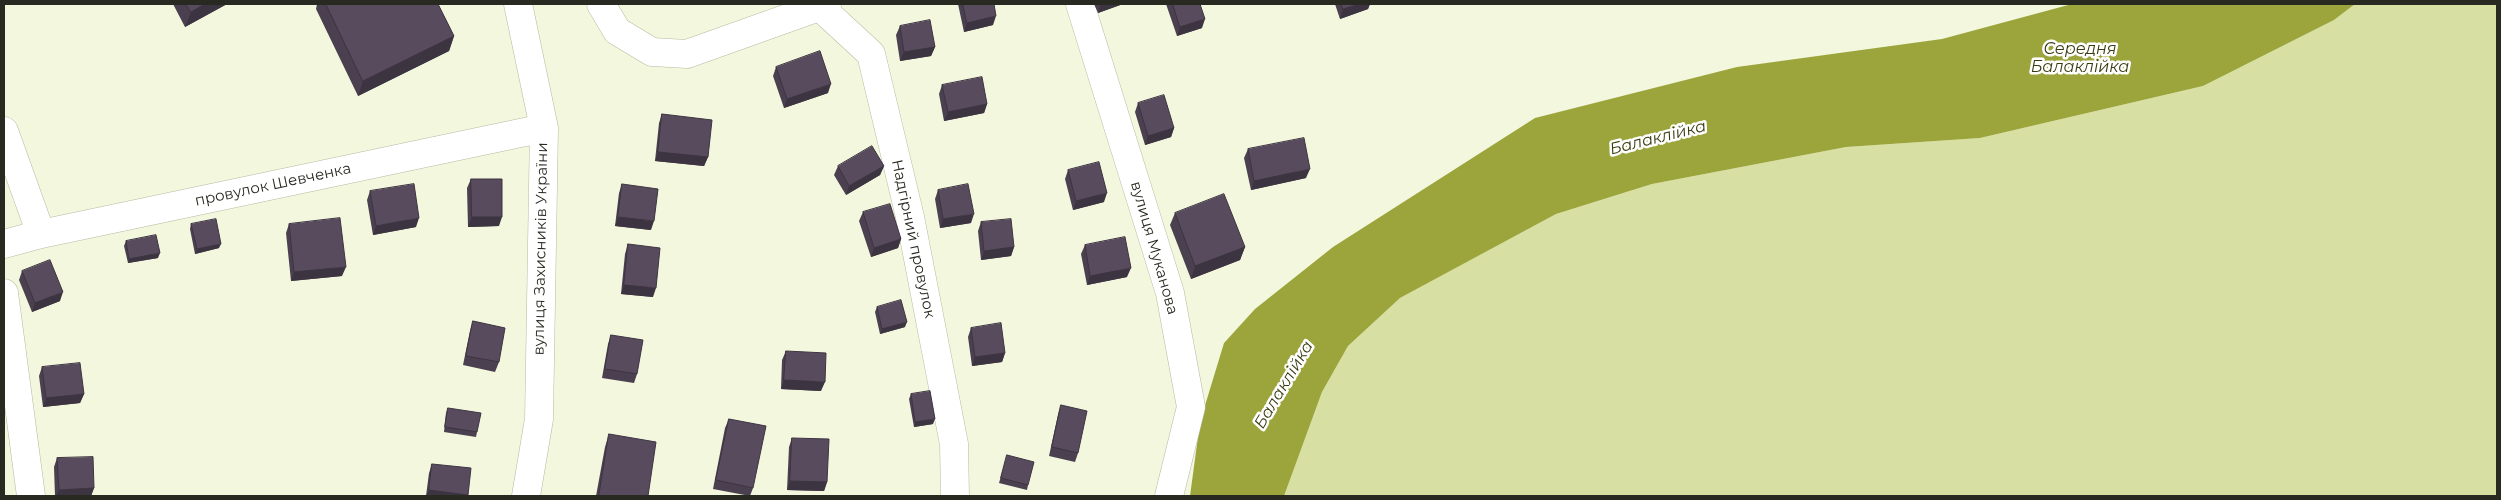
<!DOCTYPE html>
<html>
<head>
<meta charset="utf-8">
<style>
	body { margin:0 }
	#map { position:relative; width:2501px; height:500px; overflow:hidden; background:#f3f7dd; font-family:Montserrat,sans-serif }
	canvas { display:block }
	.frame { position:absolute; inset:0; border:5px solid #282920; pointer-events:none }
</style>
</head>
<body>
<div id="map">
<canvas width="2501" height="500"></canvas>
<div class="frame"></div>
</div>
<script>
const ctx = document.querySelector('canvas').getContext('2d');
ctx.lineJoin = 'round';
function fillPath(path, color) { ctx.fillStyle = color; ctx.fill(path, 'evenodd'); }
function strokePath(path, color, width, dash) { ctx.strokeStyle = color; ctx.lineWidth = width; ctx.lineCap = dash ? 'butt' : 'round'; ctx.setLineDash(dash || []); ctx.stroke(path); }
function label(font, color, halo, rows, align = 'center') {
  ctx.font = font + ' Montserrat,sans-serif'; ctx.lineWidth = 5; ctx.setLineDash([]); ctx.textBaseline = 'middle'; ctx.strokeStyle = halo; ctx.fillStyle = color; for (const [text, x, y, turn = 0] of rows) {
    ctx.save(); ctx.translate(x, y); ctx.rotate((+turn || 0) * Math.PI / 180); ctx.textAlign = isNaN(turn) ? turn : align; if (halo) ctx.strokeText(text, 0, 0); ctx.fillText(text, 0, 0); ctx.restore();
  }
}
const green = new Path2D(`
	M2355,4H2497V496H1284L1322,392L1348,346L1400,298L1556,214L1652,184L1846,147L1980,138L2203,86L2334,20Z`);
const water = new Path2D(`
	M2072,4H2355L2334,20L2203,86L1980,138L1846,147L1652,184L1556,214L1400,298L1348,346L1322,392L1284,496H1190L1200,422L1224,343L1255,309L1333,247L1535,118L1737,67L1942,39Z`);
const minor = new Path2D(`
	M518,4L544,128L539,419L526,496
	M601,4L617,31L652,52L687,54L827,4
	M1080,4L1170,293L1191,407L1169,496
	M819,6L871,54L910,217L954,444L955,496
	M4,131L41,234
	M4,244L41,234L544,128
	M4,293L31,496`);
const wall = new Path2D(`
	M173,4H227L185,27Z
	M317,4H438L454,36L449,51L358,96L316,9Z
	M958,4H994L993,25L964,32Z
	M1094,4H1123L1098,13Z
	M1166,4H1200L1202,28L1177,36Z
	M1335,4H1370L1368,9L1340,19Z
	M900,26L935,47L931,56L900,61L896,35Z
	M776,67L828,93L784,108L773,76Z
	M942,85L987,104L984,113L944,121L939,94Z
	M1138,103L1174,128L1171,137L1145,145L1135,112Z
	M662,114L708,157L704,166L655,161L659,123Z
	M1248,149L1306,178L1251,190L1244,158Z
	M838,166H884L880,175L846,195L834,175Z
	M1068,170L1104,202L1073,210L1065,179Z
	M471,179L499,226L468,227L467,188Z
	M622,184L651,230L615,226L619,193Z
	M938,190L971,223L940,228L935,199Z
	M370,191L416,227L373,235L367,200Z
	M863,212L901,239L898,248L871,257L859,221Z
	M1175,213L1245,247L1240,260L1191,279L1170,225Z
	M981,222L1014,247L1011,256L981,260L978,231Z
	M191,224L219,248L195,254L190,229Z
	M289,224L342,276L291,281L286,233Z
	M126,241L158,258L128,263L124,246Z
	M628,244L653,297L621,294L625,254Z
	M1085,245L1127,277L1087,285L1081,254Z
	M22,271L60,301L32,312L19,280Z
	M877,307L905,327L880,334L875,312Z
	M473,321L499,362L495,372L463,365L470,331Z
	M971,328L1005,353L1002,362L972,366L968,337Z
	M611,335L637,374L634,383L602,378L608,344Z
	M786,351L821,391L781,389L782,360Z
	M42,367L84,394L80,403L43,407L39,376Z
	M911,394L933,424L914,427L909,399Z
	M1061,405L1078,453L1075,462L1049,456L1058,415Z
	M448,408L477,432L476,437L444,432L446,413Z
	M729,419L753,488L750,496L713,489L725,428Z
	M609,434L648,496H596L605,447Z
	M792,438L827,482L824,491L787,490L789,447Z
	M1007,455L1028,485L1027,490L999,483Z
	M57,458L94,488L91,496H55L54,467Z
	M432,464L468,495L467,496H426L429,473Z`);
const shadedWall = new Path2D(`
	M205,4H227L185,27L191,12Z
	M1101,4H1123L1098,13Z
	M1360,4H1370L1368,9L1340,19L1343,9Z
	M996,16L993,25L964,32L967,23Z
	M1205,19L1202,28L1177,36L1180,27Z
	M454,36L449,51L358,96L363,81Z
	M935,47L931,56L900,61L904,52Z
	M831,84L828,93L784,108L787,99Z
	M987,104L984,113L944,121L948,112Z
	M1174,128L1171,137L1145,145L1148,136Z
	M658,152L708,157L704,166L655,161Z
	M884,166L880,175L846,195L849,186Z
	M1310,169L1306,178L1251,190L1254,181Z
	M1107,193L1104,202L1073,210L1076,201Z
	M974,214L971,223L940,228L943,219Z
	M472,217H502L499,226L468,227Z
	M618,217L654,221L651,230L615,226Z
	M419,218L416,227L373,235L376,226Z
	M901,239L898,248L871,257L874,248Z
	M221,244L219,248L195,254L197,249Z
	M1014,247L1011,256L981,260L984,251Z
	M1245,247L1240,260L1191,279L1195,266Z
	M160,253L158,258L128,263L129,259Z
	M346,267L342,276L291,281L294,272Z
	M1131,268L1127,277L1087,285L1090,276Z
	M624,285L656,288L653,297L621,294Z
	M63,292L60,301L32,312L35,303Z
	M907,322L905,327L880,334L882,329Z
	M1005,353L1002,362L972,366L975,357Z
	M784,380L825,382L821,391L781,389Z
	M84,394L80,403L43,407L46,398Z
	M935,419L933,424L914,427L915,422Z
	M790,481L827,482L824,491L787,490Z
	M94,488L91,496H56L59,490Z
	M429,490L468,495L467,496H426Z`);
const building = new Path2D(`
	M186,4H205L191,12Z
	M326,4H438L454,36L363,81Z
	M963,4H994L996,16L967,23Z
	M1173,4H1200L1205,19L1180,27Z
	M1341,4H1360L1343,9Z
	M930,20L935,47L904,52L900,26Z
	M820,51L831,84L787,99L776,67Z
	M982,77L987,104L948,112L942,85Z
	M1164,95L1174,128L1148,136L1138,103Z
	M662,114L712,120L708,157L658,152Z
	M1304,138L1310,169L1254,181L1248,149Z
	M872,146L884,166L849,186L838,166Z
	M1099,162L1107,193L1076,201L1068,170Z
	M471,179H502V217H472Z
	M414,184L419,218L376,226L370,191Z
	M622,184L658,189L654,221L618,217Z
	M968,184L974,214L943,219L938,190Z
	M1224,194L1245,247L1195,266L1175,213Z
	M890,204L901,239L874,248L863,212Z
	M340,218L346,267L294,272L289,224Z
	M216,219L221,244L197,249L191,224Z
	M1011,219L1014,247L984,251L981,222Z
	M156,235L160,253L129,259L126,241Z
	M1125,237L1131,268L1090,276L1085,245Z
	M628,244L660,248L656,288L624,285Z
	M50,260L63,292L35,303L22,271Z
	M901,300L907,322L882,329L877,307Z
	M473,321L505,328L499,362L466,356Z
	M1001,323L1005,353L975,357L971,328Z
	M611,335L643,340L637,374L605,369Z
	M786,351L826,353L825,382L784,380Z
	M80,363L84,394L46,398L42,367Z
	M930,391L935,419L915,422L911,394Z
	M1061,405L1087,411L1078,453L1052,447Z
	M448,408L481,413L477,432L445,427Z
	M729,419L766,426L753,488L716,480Z
	M609,434L656,442L648,496H599Z
	M792,438L829,439L827,482L790,481Z
	M1007,455L1034,462L1028,485L1001,478Z
	M93,457L94,488L59,490L57,458Z
	M432,464L471,468L468,495L429,490Z`);
const streetNames = [
	["провулок Шевченка",273,185,-12],
	["Надгірний провулок",913,239,78],
	["вулиця Муканова",1154,248,74],
	["вулиця Захисників України",541,249,-89]
];
const waterNames = [
	["Середня",2080,49],
	["Балаклійка",2080,67],
	["Балаклійка",1658,138,-14],
	["Балаклійка",1284,385,-59]
];
fillPath(green, '#d8dfa3');
fillPath(water, '#9ca53c');
strokePath(minor, '#b7baa2', 29);
strokePath(minor, '#fff', 28);
fillPath(wall, '#4b4050');
fillPath(shadedWall, '#3d3441');
fillPath(building, '#574b5d');
strokePath(building, '#3d3441', 1);
label('15px', '#282920', '#fff', streetNames);
label('italic 16px', '#383b10', '#fff', waterNames);
</script>
</body>
</html>
